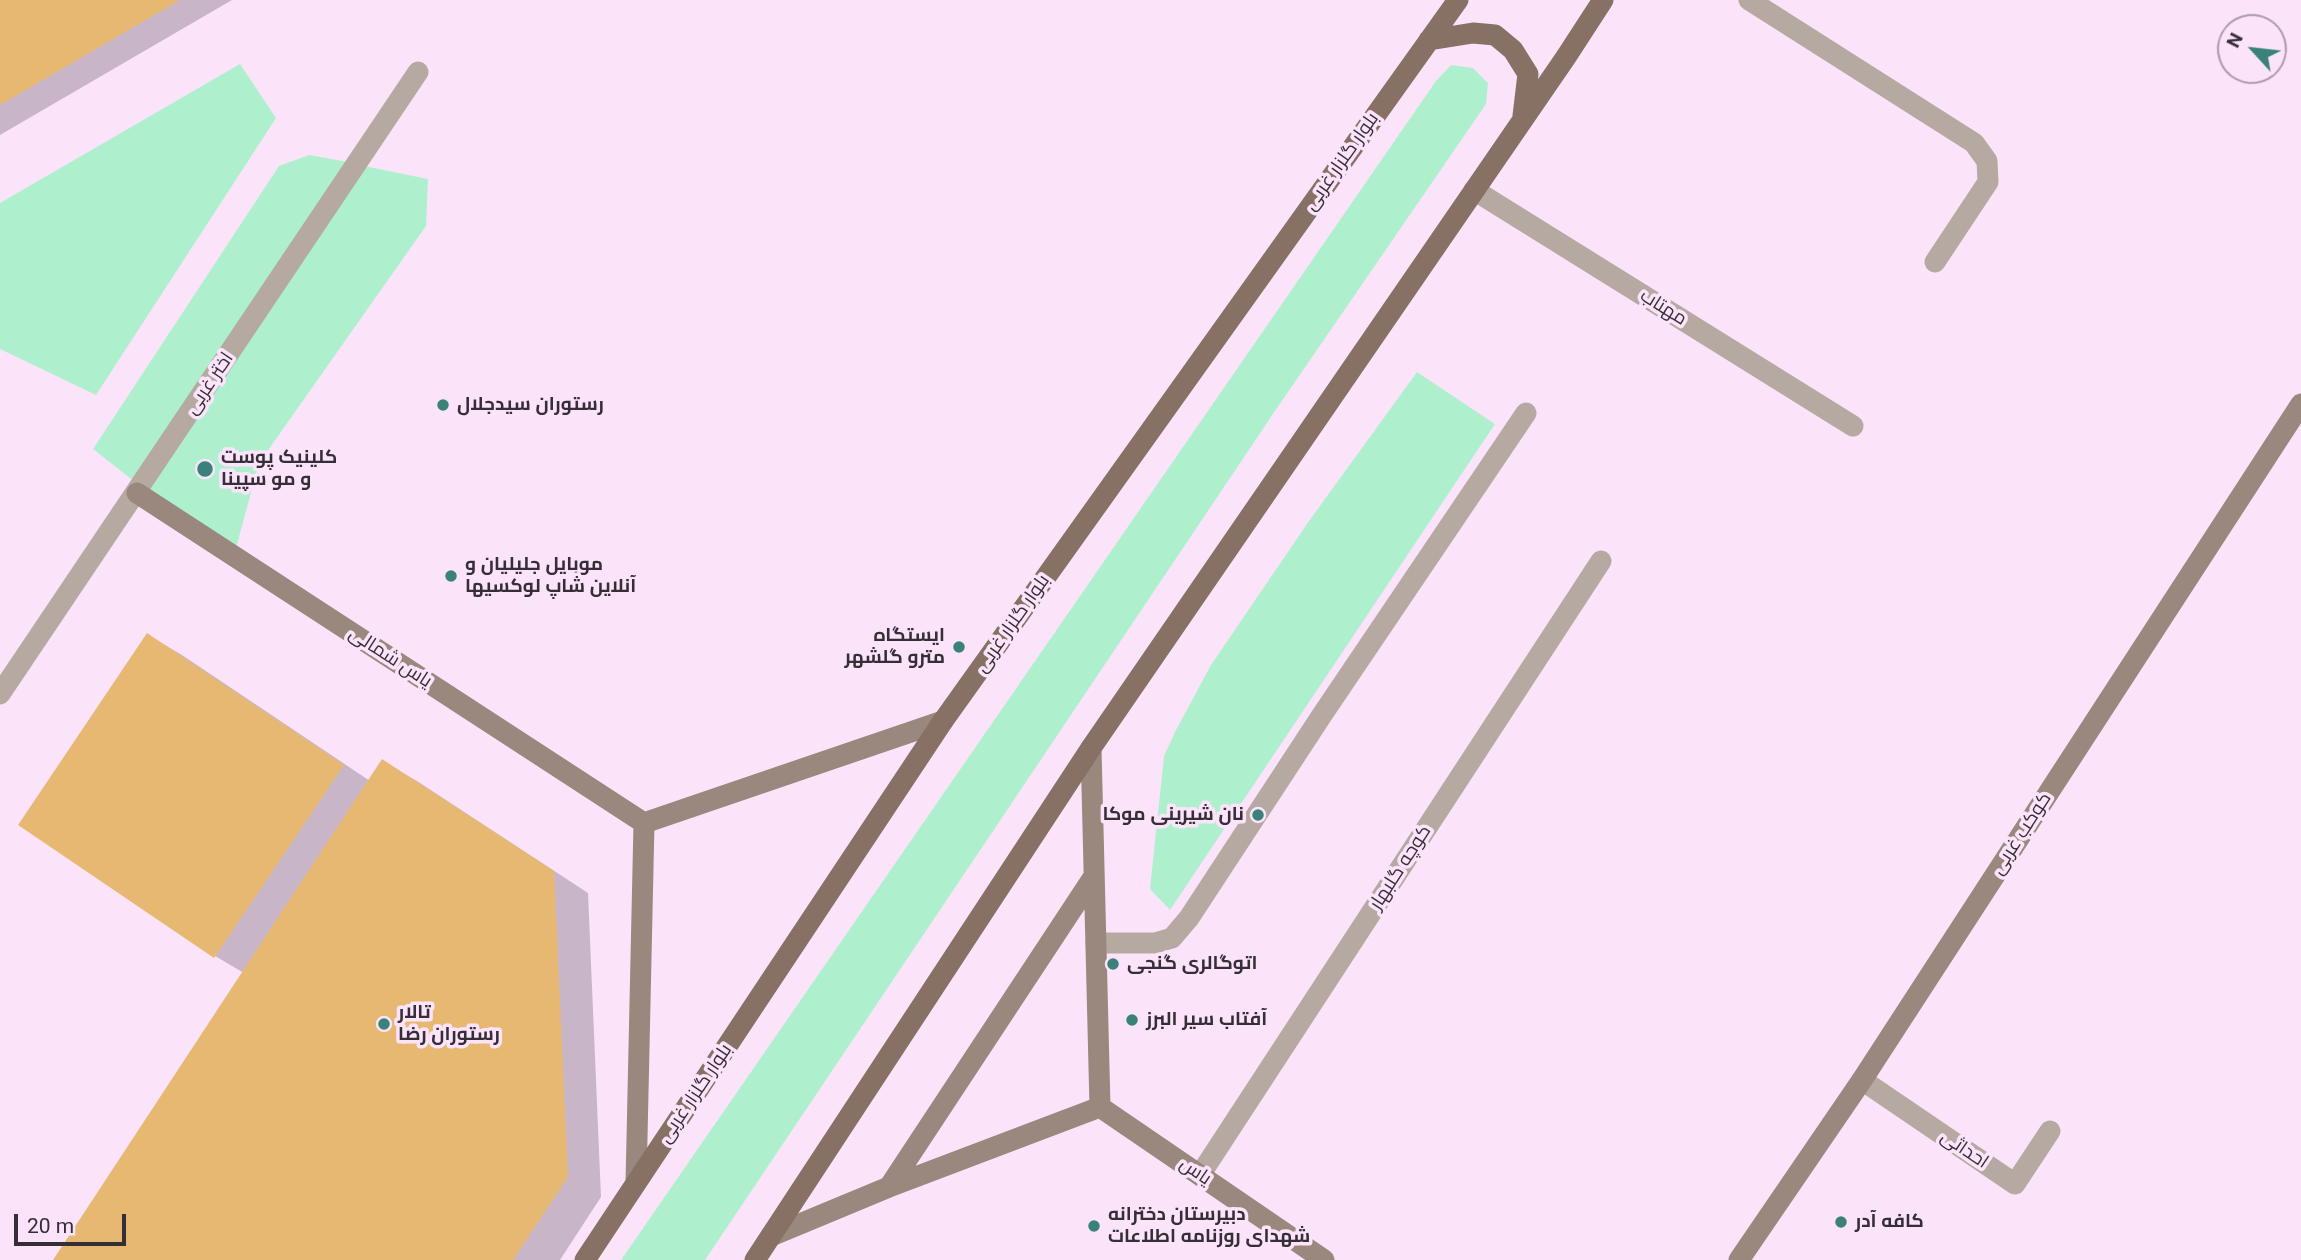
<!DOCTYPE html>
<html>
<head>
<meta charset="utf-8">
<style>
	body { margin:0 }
	#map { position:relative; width:2301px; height:1260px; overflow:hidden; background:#fbe4fa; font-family:Roboto,sans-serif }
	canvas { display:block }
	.north { position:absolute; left:2217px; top:14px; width:70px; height:70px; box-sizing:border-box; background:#fbe4fa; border:2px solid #ac9bac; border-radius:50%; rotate:297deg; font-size:19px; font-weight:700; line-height:28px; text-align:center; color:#362e36 }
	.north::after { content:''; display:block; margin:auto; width:24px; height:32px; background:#3a817b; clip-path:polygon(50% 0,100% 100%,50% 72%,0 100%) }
	.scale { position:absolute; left:14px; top:1214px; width:112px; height:32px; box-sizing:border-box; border:4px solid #362e36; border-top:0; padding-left:9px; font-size:21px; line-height:24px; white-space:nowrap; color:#362e36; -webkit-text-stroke:5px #fbe4fa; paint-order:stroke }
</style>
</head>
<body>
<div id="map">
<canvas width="2301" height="1260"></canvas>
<div class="north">N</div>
<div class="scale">20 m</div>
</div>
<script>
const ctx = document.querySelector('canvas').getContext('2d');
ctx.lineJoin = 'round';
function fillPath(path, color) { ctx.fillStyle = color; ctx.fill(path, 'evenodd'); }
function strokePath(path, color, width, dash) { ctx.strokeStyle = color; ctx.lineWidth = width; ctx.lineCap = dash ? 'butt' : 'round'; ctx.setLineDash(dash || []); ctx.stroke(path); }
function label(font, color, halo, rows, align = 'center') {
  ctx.font = font + ' Roboto,Cairo,sans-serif'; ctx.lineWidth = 7; ctx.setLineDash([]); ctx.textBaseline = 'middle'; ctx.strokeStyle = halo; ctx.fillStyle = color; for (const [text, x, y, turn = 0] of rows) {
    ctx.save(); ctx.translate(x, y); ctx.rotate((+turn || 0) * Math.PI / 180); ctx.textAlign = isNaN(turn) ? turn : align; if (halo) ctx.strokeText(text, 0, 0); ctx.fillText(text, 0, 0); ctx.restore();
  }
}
const green = new Path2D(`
	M240,64L276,118L96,395L0,349V203Z
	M1451,65L1473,68L1488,83L1486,104L1275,411L705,1260H621L1436,81Z
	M309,155L348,162L135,482L93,449L279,166Z
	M364,166L428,179L426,226L259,463L236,548L148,490Z
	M1417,372L1495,424L1170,910L1150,889L1164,756L1176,730L1211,665L1309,521Z`);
const shadow = new Path2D(`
	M0,0H232L0,135Z
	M148,635L182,655L370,781L383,762L417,781L588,893L601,1197L560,1260H55L244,973L215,956Z`);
const building = new Path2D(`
	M0,0H180L0,105Z
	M147,633L344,765L214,958L18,825Z
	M382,759L554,871L568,1177L513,1260H53Z`);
const street = new Path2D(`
	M1749,0L1974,143L1987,161L1988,182L1935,262
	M1474,190L1853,426
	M0,694L418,72
	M1096,943H1155L1172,938L1189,918L1322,715L1526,413
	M1862,1080L2015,1184L2050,1131
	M1200,1175L1601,561`);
const secondary = new Path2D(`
	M137,493L644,823
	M1091,748L1100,1107
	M644,823L943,721
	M1100,1107L1324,1260
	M636,1183L644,823
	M889,1187L1094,876
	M771,1236L889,1187L1100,1107
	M1739,1260L1862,1080L2301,404`);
const primary = new Path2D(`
	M1429,40L1473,33L1495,35L1513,50L1528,74L1523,116
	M585,1260L943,721L1458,0
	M755,1260L1091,748L1566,57L1603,0`);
const markers = [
	[443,405,7,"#3a817b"],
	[205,469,9,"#3a817b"],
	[451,576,7,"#3a817b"],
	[959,647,7,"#3a817b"],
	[1258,815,7,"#3a817b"],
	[1113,964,7,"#3a817b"],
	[1132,1020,7,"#3a817b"],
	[384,1024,7,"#3a817b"],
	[1841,1222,7,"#3a817b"],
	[1094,1226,7,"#3a817b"]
];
const streetNames = [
	["بلوار گلزار غربی",1342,162,-55],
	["مهتاب",1663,308,32],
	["اختر غربی",210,384,-56],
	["بلوار گلزار غربی",1013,624,-55],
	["یاس شمالی",390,658,33],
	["کوکب غربی",2022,834,-57],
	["کوچه گلبهار",1401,868,-57],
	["بلوار گلزار غربی",696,1094,-56],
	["احداثی",1964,1150,34],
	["یاس",1195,1172,34]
];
const poiNames = [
	["رستوران سیدجلال",457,405],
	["کلینیک پوست",221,458],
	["و مو سپینا",221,480],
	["موبایل جلیلیان و",465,565],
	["آنلاین شاپ لوکسیها",465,587],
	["ایستگاه",945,636,"right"],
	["مترو گلشهر",945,658,"right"],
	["نان شیرینی موکا",1244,815,"right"],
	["اتوگالری گنجی",1127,964],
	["تالار",398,1013],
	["رستوران رضا",398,1035],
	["آفتاب سیر البرز",1146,1020],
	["دبیرستان دخترانه",1108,1215],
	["شهدای روزنامه اطلاعات",1108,1237],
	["کافه آدر",1855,1222]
];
fillPath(green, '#aef0cd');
fillPath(shadow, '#0003');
fillPath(building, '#e7b872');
strokePath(street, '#b5a9a2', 21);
strokePath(secondary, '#9a887e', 21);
strokePath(primary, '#867164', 21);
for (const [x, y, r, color] of markers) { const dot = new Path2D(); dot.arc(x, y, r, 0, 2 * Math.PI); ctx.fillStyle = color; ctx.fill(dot); strokePath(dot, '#fbe4fa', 2.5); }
label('19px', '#362e36', '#fbe4fa', streetNames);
label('bold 19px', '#362e36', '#fbe4fa', poiNames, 'left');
</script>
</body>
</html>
